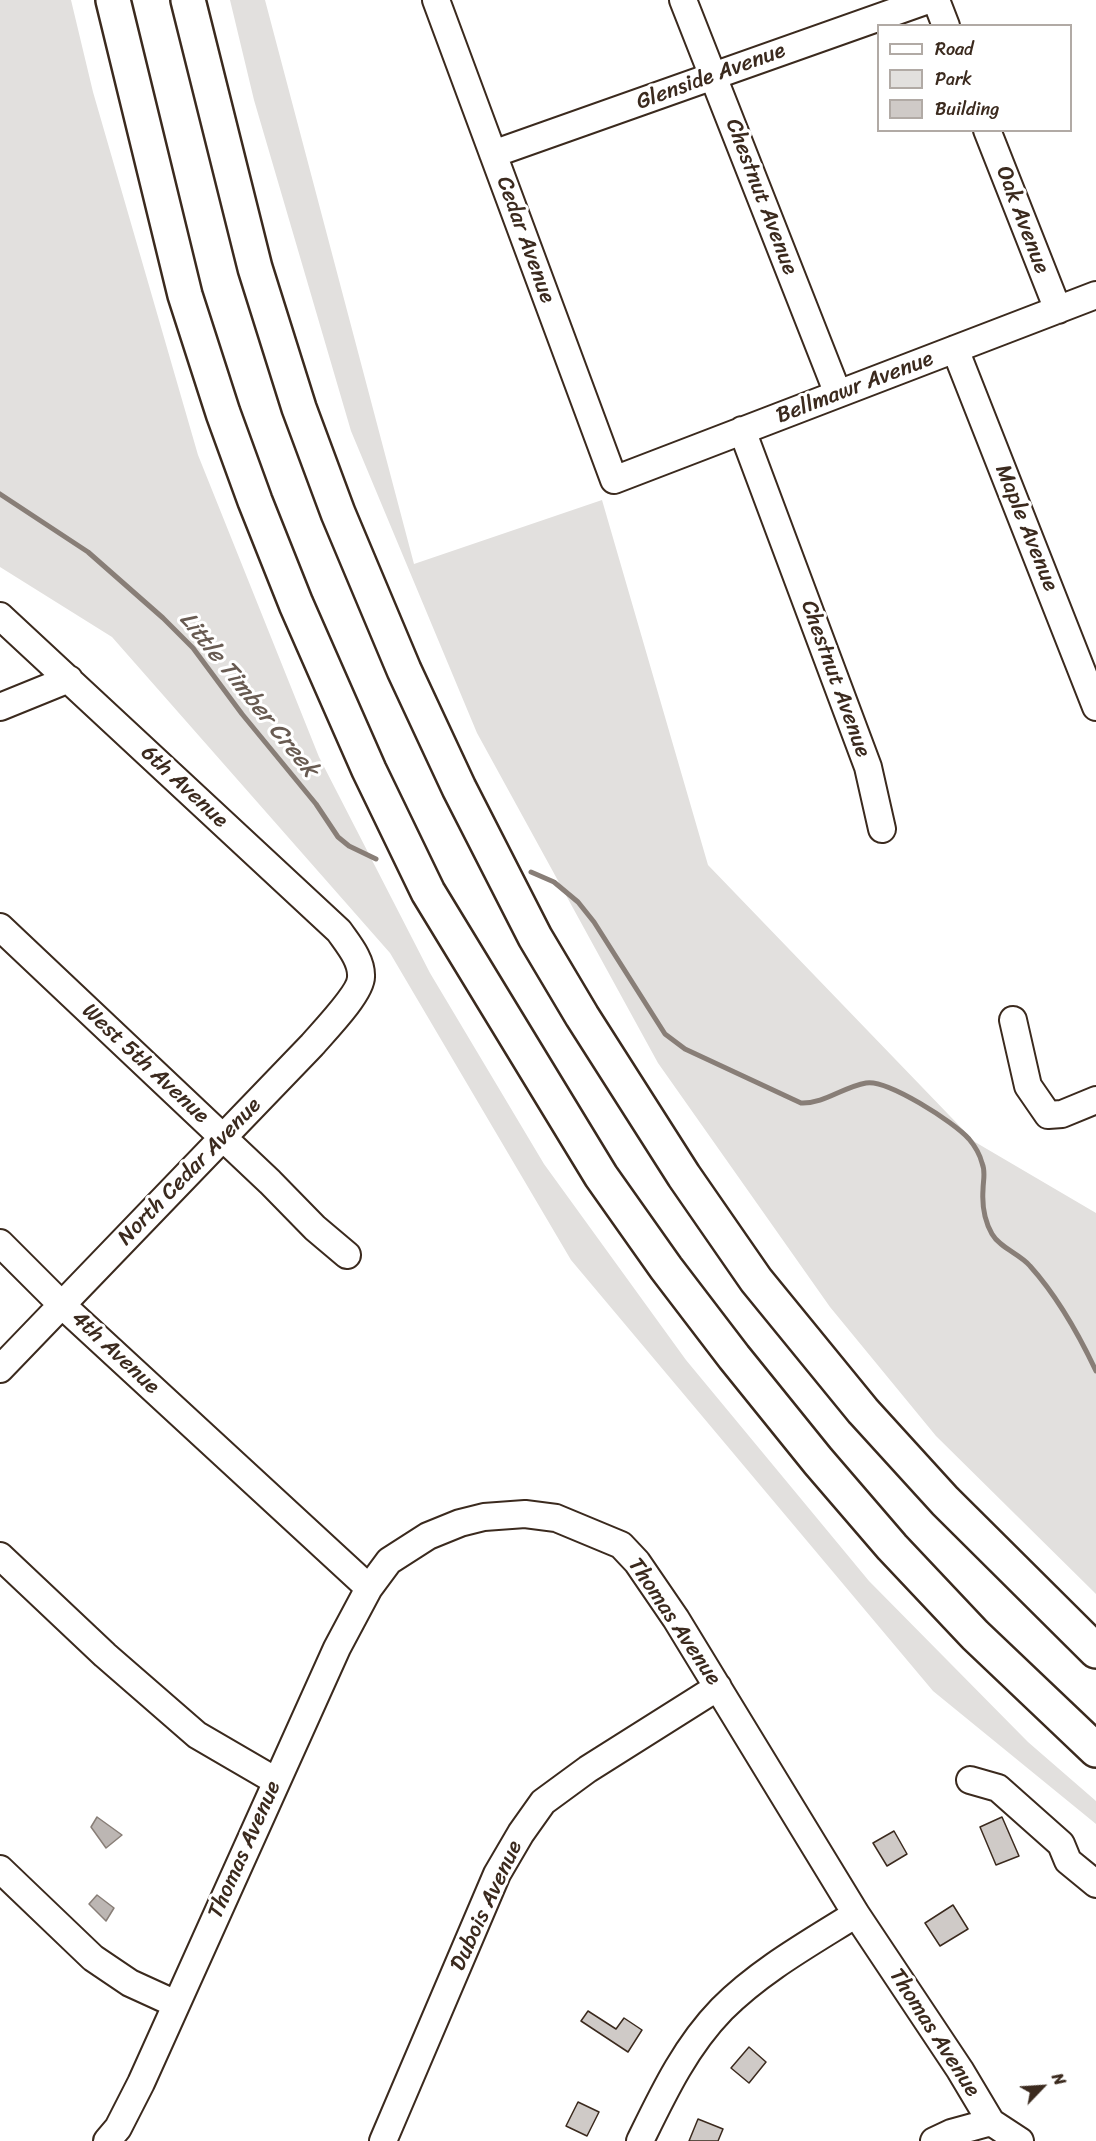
<!DOCTYPE html>
<html>
<head>
<meta charset="utf-8">
<style>
	body { margin:0 }
	#map { position:relative; width:1096px; height:2141px; overflow:hidden; background:#fff; font-family:Sriracha,sans-serif }
	canvas { display:block }
	.legend { position:absolute; left:877px; top:24px; width:195px; height:108px; box-sizing:border-box; background:#fff; border:2px solid #b1aaa5; margin:0; padding:8px 10px; list-style:none; font-size:18px; color:#3b2a1e }
	.legend li { display:flex; align-items:center; gap:12px; height:30px }
	.legend b { width:30px; border:2px solid #b1aaa5 }
	.north { position:absolute; left:1012px; top:2057px; width:60px; height:60px; -webkit-text-stroke:4px #fff; paint-order:stroke; rotate:65deg; font-size:16px; font-weight:700; line-height:24px; text-align:center; color:#3b2a1e }
	.north::after { content:''; display:block; margin:auto; width:21px; height:27px; background:#3b2a1e; clip-path:polygon(50% 0,100% 100%,50% 72%,0 100%) }
</style>
</head>
<body>
<div id="map">
<canvas width="1096" height="2141"></canvas>
<ul class="legend">
<li><b style="height:8px;background:#fff"></b>Road</li>
<li><b style="height:16px;background:#e2e0de"></b>Park</li>
<li><b style="height:16px;background:#cfcac7"></b>Building</li>
</ul>
<div class="north">N</div>
</div>
<script>
const ctx = document.querySelector('canvas').getContext('2d');
ctx.lineJoin = 'round';
function fillPath(path, color) { ctx.fillStyle = color; ctx.fill(path, 'evenodd'); }
function strokePath(path, color, width, dash) { ctx.strokeStyle = color; ctx.lineWidth = width; ctx.lineCap = dash ? 'butt' : 'round'; ctx.setLineDash(dash || []); ctx.stroke(path); }
function label(font, color, halo, rows, align = 'center') {
  ctx.font = font + ' Sriracha,sans-serif'; ctx.lineWidth = 6; ctx.setLineDash([]); ctx.textBaseline = 'middle'; ctx.strokeStyle = halo; ctx.fillStyle = color; for (const [text, x, y, turn = 0] of rows) {
    ctx.save(); ctx.translate(x, y); ctx.rotate((+turn || 0) * Math.PI / 180); ctx.textAlign = isNaN(turn) ? turn : align; if (halo) ctx.strokeText(text, 0, 0); ctx.fillText(text, 0, 0); ctx.restore();
  }
}
const green = new Path2D(`
	M0,0H71L93,92L198,455L319,757L430,973L544,1164L686,1360L869,1581L1028,1742L1096,1801V1824L933,1691L571,1260L390,953L112,637L0,567Z
	M230,0H265L414,564L602,500L708,865L975,1142L1096,1213V1594L936,1436L830,1307L658,1063L477,733L351,431L254,100Z`);
const water = new Path2D(`
	M97,1817L122,1835L106,1848L91,1827Z
	M97,1895L114,1908L106,1921L89,1904Z`);
const stream = new Path2D(`
	M0,494L88,552L163,618L193,648L242,714L316,804L338,837L349,846L376,859
	M531,872L554,882L578,902L594,922L665,1034L685,1049L801,1103C824,1104 843,1087 866,1083C887,1079 954,1122 969,1139C974,1145 980,1155 982,1163C986,1172 983,1180 983,1190C982,1205 984,1220 992,1234C1000,1248 1020,1254 1030,1266C1057,1296 1079,1335 1096,1371`);
const building = new Path2D(`
	M1002,1817L1019,1856L996,1865L980,1827Z
	M894,1831L907,1854L887,1866L873,1843Z
	M953,1905L968,1929L940,1946L925,1923Z
	M588,2011L616,2029L624,2018L642,2030L628,2052L581,2021Z
	M749,2047L766,2062L749,2083L731,2068Z
	M578,2102L599,2112L587,2136L566,2126Z
	M698,2119L723,2129L718,2141H689Z`);
const minor = new Path2D(`
	M436,0L614,480L1096,295
	M683,0L838,394
	M936,0L946,26
	M987,130L1058,310
	M493,154L928,0
	M955,349L1096,707
	M742,430L868,767L882,829
	M0,616L339,931C348,944 362,960 361,977C361,993 324,1031 312,1045L0,1369
	M0,707L69,679
	M0,927L270,1182L315,1228L347,1255
	M1013,1020L1028,1086L1048,1115L1062,1114L1096,1100
	M0,1243L62,1305L369,1588
	M0,1556L105,1655L197,1735L276,1781
	M970,1780L998,1788L1061,1844L1068,1861L1096,1884
	M0,1869L93,1958L130,1983L176,2004
	M107,2141L118,2128L141,2083L337,1648L369,1588L389,1561L428,1536L460,1523L484,1517L525,1514L556,1518L621,1545L637,1562L676,1619L856,1914L960,2070L991,2122L1020,2141
	M383,2141L497,1874L521,1833L543,1802L588,1769L718,1687
	M640,2141C663,2094 685,2047 722,2009C761,1970 810,1943 856,1914
	M934,2141L951,2133L991,2122`);
const highway = new Path2D(`
	M113,0L185,295L223,413L255,501L296,604L369,770L428,892L601,1176L666,1268L734,1357L818,1461L892,1547L975,1635L1096,1750
	M188,0L255,268L299,408L338,513L404,670L459,788L535,937L582,1016L684,1176L756,1280L863,1411L945,1501L1096,1651`);
const streetNames = [
	["Glenside Avenue",711,77,-20],
	["Chestnut Avenue",761,197,69],
	["Oak Avenue",1022,220,69],
	["Cedar Avenue",525,240,70],
	["Bellmawr Avenue",855,388,-21],
	["Maple Avenue",1026,528,68],
	["Chestnut Avenue",835,679,70],
	["6th Avenue",184,787,43],
	["West 5th Avenue",145,1064,43],
	["North Cedar Avenue",190,1172,-46],
	["4th Avenue",115,1353,43],
	["Thomas Avenue",674,1622,56],
	["Thomas Avenue",245,1850,-66],
	["Dubois Avenue",487,1906,-65],
	["Thomas Avenue",934,2033,57]
];
const waterNames = [
	["Little Timber Creek",248,695,51]
];
fillPath(green, '#e2e0de');
fillPath(water, '#bcb6b3');
strokePath(water, '#887e77', 1.5);
strokePath(stream, '#887e77', 5);
fillPath(building, '#cfcac7');
strokePath(building, '#3b2a1e', 1.5);
strokePath(minor, '#3b2a1e', 30);
strokePath(highway, '#3b2a1e', 38);
strokePath(minor, '#fff', 26);
strokePath(highway, '#fff', 33);
label('22px', '#3b2a1e', '#fff', streetNames);
label('italic 24px', '#685b52', '#fff', waterNames);
</script>
</body>
</html>
